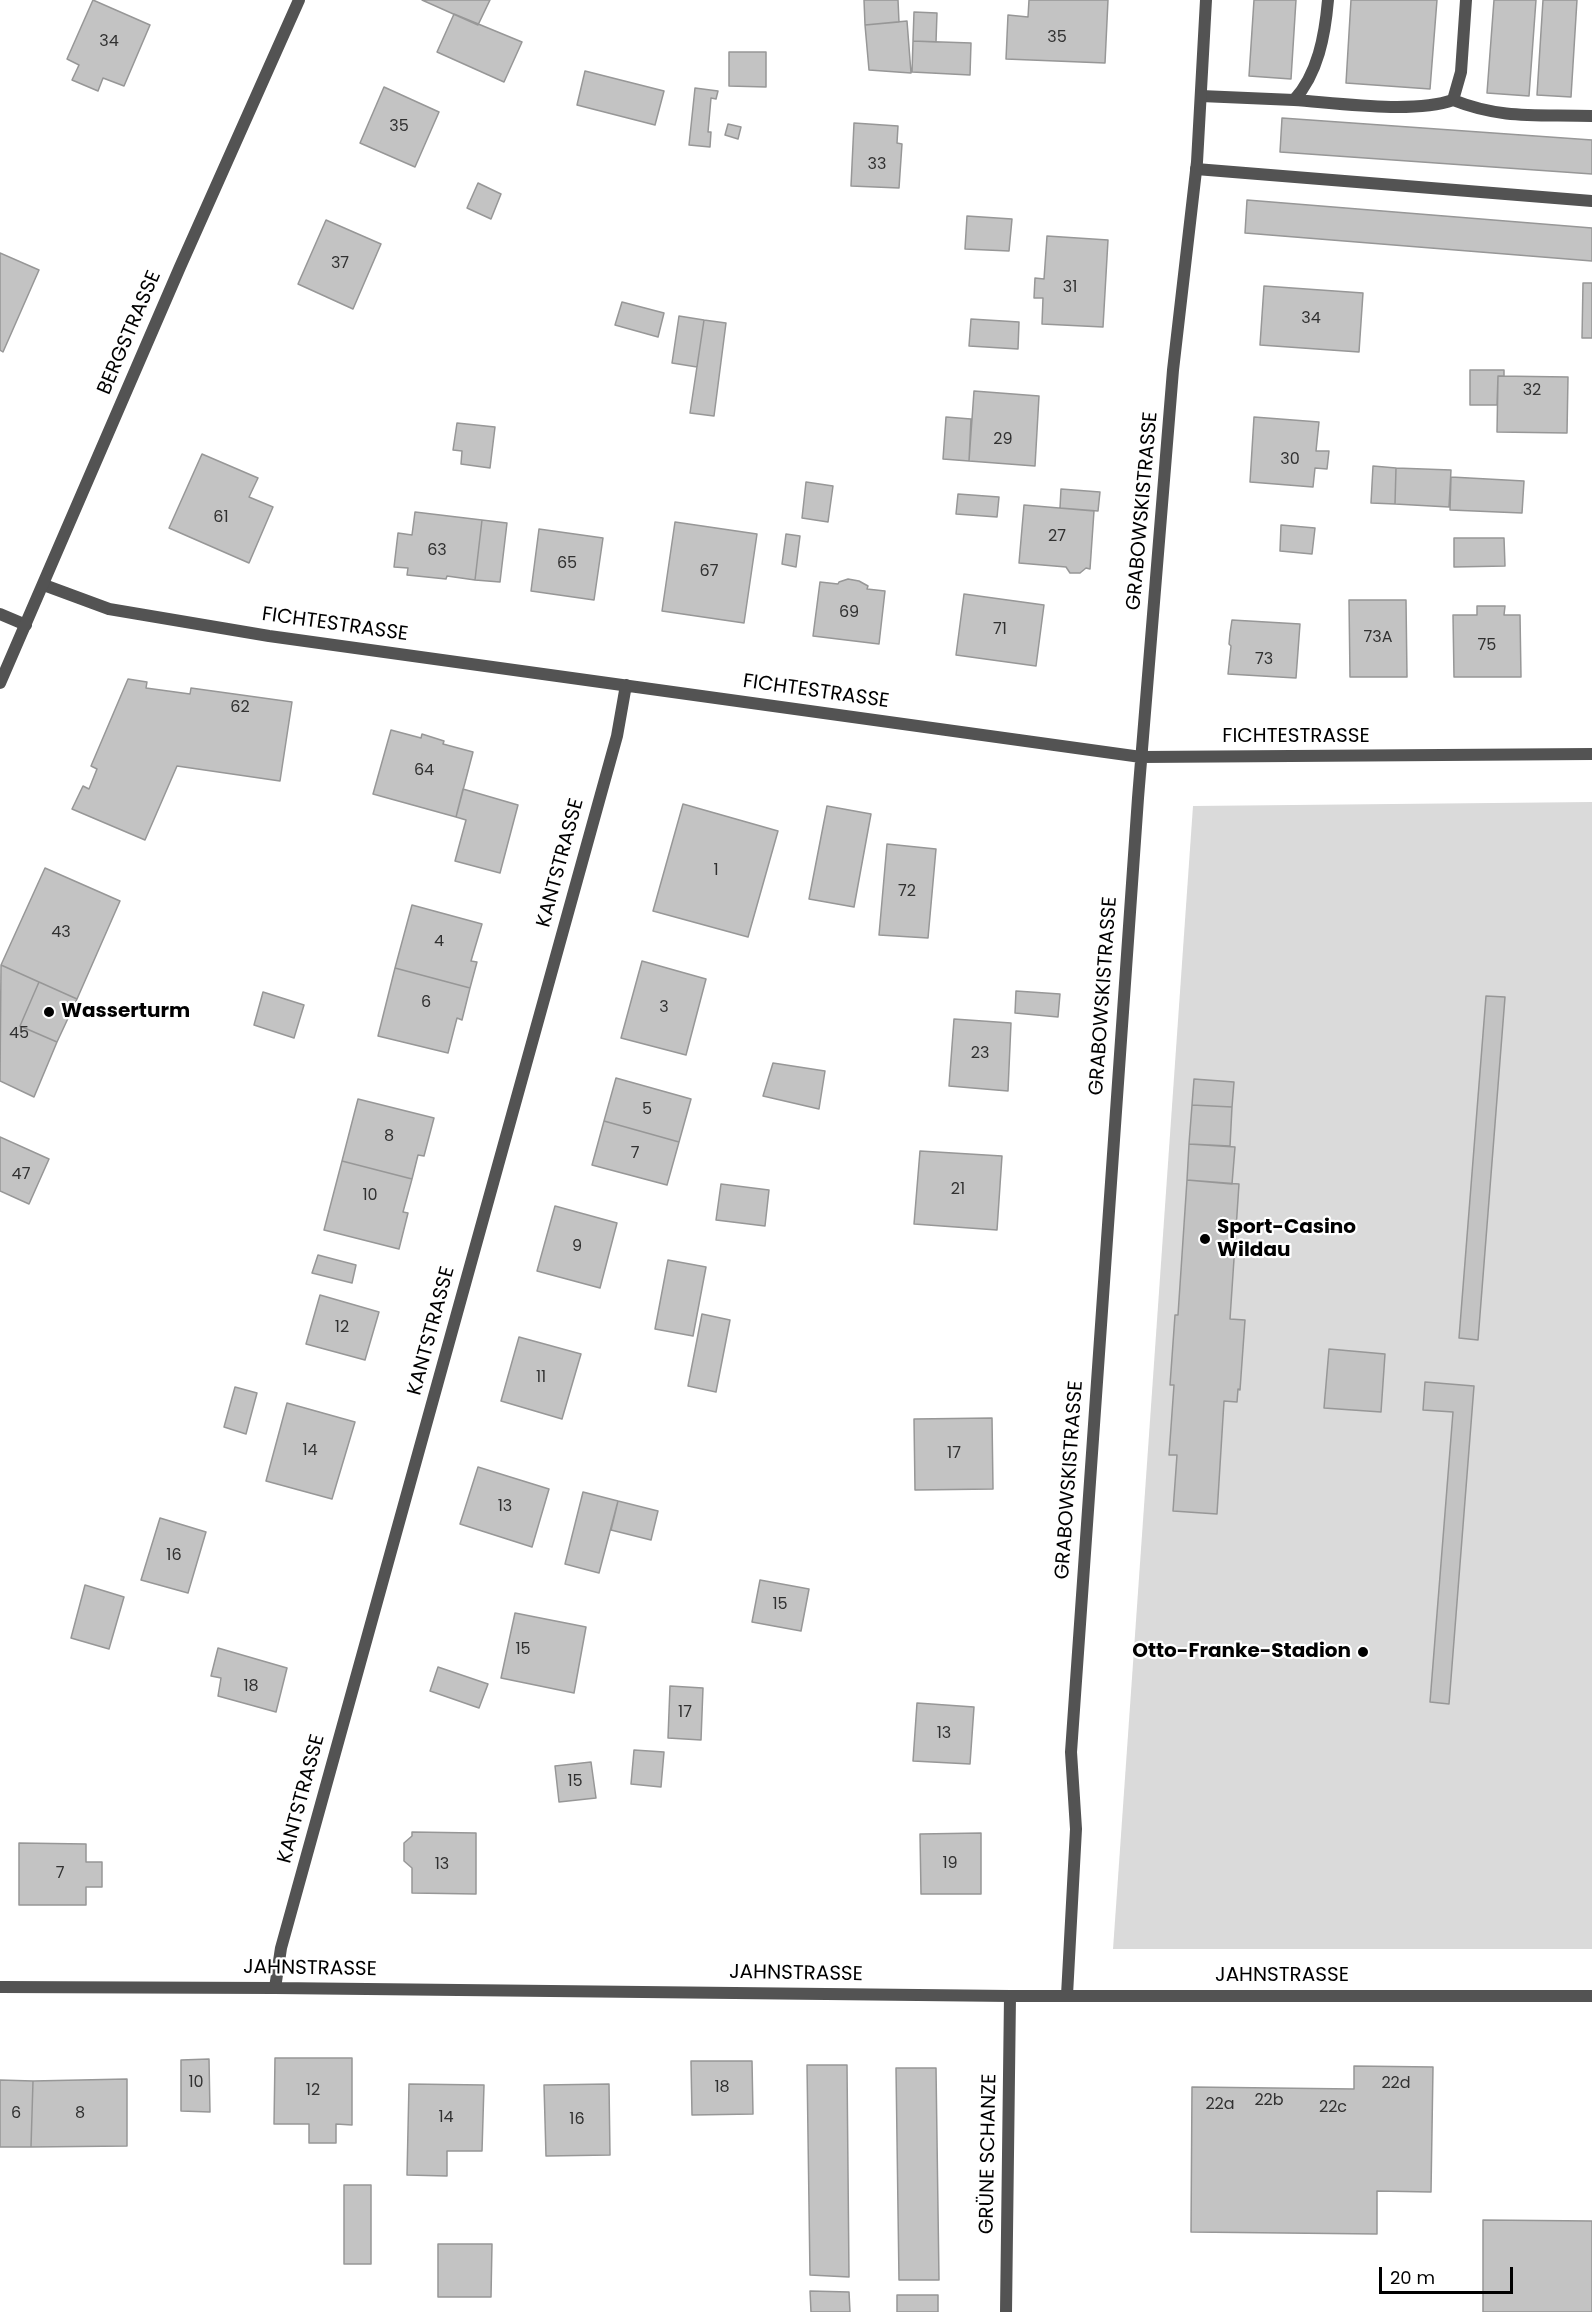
<!DOCTYPE html>
<html>
<head>
<meta charset="utf-8">
<style>
	body { margin:0 }
	#map { position:relative; width:1592px; height:2312px; overflow:hidden; background:#fff; font-family:Poppins,sans-serif }
	canvas { display:block }
	.scale { position:absolute; left:1379px; top:2267px; width:134px; height:27px; box-sizing:border-box; border:3px solid #000; border-top:0; padding-left:8px; font-size:18px; line-height:21px; white-space:nowrap; color:#000; -webkit-text-stroke:4px #fff; paint-order:stroke }
</style>
</head>
<body>
<div id="map">
<canvas width="1592" height="2312"></canvas>
<div class="scale">20 m</div>
</div>
<script>
const ctx = document.querySelector('canvas').getContext('2d');
ctx.lineJoin = 'round';
function fillPath(path, color) { ctx.fillStyle = color; ctx.fill(path, 'evenodd'); }
function strokePath(path, color, width, dash) { ctx.strokeStyle = color; ctx.lineWidth = width; ctx.lineCap = dash ? 'butt' : 'round'; ctx.setLineDash(dash || []); ctx.stroke(path); }
function label(font, color, halo, rows, align = 'center') {
  ctx.font = font + ' Poppins,sans-serif'; ctx.lineWidth = 4.5; ctx.setLineDash([]); ctx.textBaseline = 'middle'; ctx.strokeStyle = halo; ctx.fillStyle = color; for (const [text, x, y, turn = 0] of rows) {
    ctx.save(); ctx.translate(x, y); ctx.rotate((+turn || 0) * Math.PI / 180); ctx.textAlign = isNaN(turn) ? turn : align; if (halo) ctx.strokeText(text, 0, 0); ctx.fillText(text, 0, 0); ctx.restore();
  }
}
const green = new Path2D(`
	M1592,802V1949H1113L1193,806Z`);
const building = new Path2D(`
	M93,0L150,25L124,86L103,78L98,91L72,80L79,65L67,59Z
	M422,0H490L478,25Z
	M864,0H898L899,22L865,25Z
	M1029,0H1108L1105,63L1006,59L1008,15L1028,17Z
	M1254,0H1296L1291,79L1249,76Z
	M1351,0H1437L1430,89L1346,83Z
	M1494,0H1536L1529,96L1487,93Z
	M1543,0H1577L1571,97L1537,95Z
	M914,12L937,13L936,42L913,41Z
	M454,14L522,42L504,82L437,52Z
	M907,21L911,73L869,70L865,25Z
	M913,41L971,43L970,75L912,72Z
	M729,52H766V87L729,86Z
	M585,71L664,91L655,125L577,105Z
	M384,87L439,112L415,167L360,143Z
	M695,88L718,91L716,99L711,98L708,132H711L710,147L689,145Z
	M1282,118L1592,140V174L1280,152Z
	M854,123L898,126L897,143L902,144L899,188L851,186Z
	M728,124L741,127L738,139L725,135Z
	M478,183L501,194L491,219L467,208Z
	M1247,200L1592,228V261L1245,233Z
	M967,216L1012,219L1009,251L965,249Z
	M326,220L381,244L353,309L298,284Z
	M1047,236L1108,240L1103,327L1042,324L1043,298H1034L1035,278L1044,279Z
	M0,253L39,270L3,352L0,350Z
	M1583,283H1592V338H1582Z
	M1264,286L1363,293L1359,352L1260,345Z
	M622,302L664,313L658,337L615,325Z
	M679,316L704,320L697,367L672,363Z
	M971,319L1019,322L1018,349L969,346Z
	M704,320L726,323L714,416L690,413Z
	M1470,370H1504V376H1498L1497,405H1470Z
	M1498,376L1568,377L1567,433L1497,432Z
	M974,391L1039,396L1035,466L969,461Z
	M946,417L971,419L969,461L943,459Z
	M1254,417L1319,422L1316,451H1329L1327,469L1315,468L1313,487L1250,482Z
	M457,423L495,427L490,468L461,464L462,451L453,450Z
	M202,454L258,478L249,497L273,507L249,563L169,528Z
	M1373,466L1396,468L1395,504L1371,503Z
	M1396,468L1451,470L1449,507L1395,504Z
	M1451,477L1524,481L1522,513L1450,510Z
	M806,482L833,486L828,522L802,518Z
	M1061,489L1100,492L1098,511L1060,508Z
	M958,494L999,497L997,517L956,514Z
	M1024,505L1094,511L1090,569L1086,568L1080,573H1070L1066,567L1019,563Z
	M415,512L482,520L475,580L447,576L446,579L407,575L408,568L394,567L398,533L412,535Z
	M482,520L507,523L500,582L475,580Z
	M675,522L757,534L744,623L662,611Z
	M1281,525L1315,528L1312,554L1280,551Z
	M539,529L603,538L594,600L531,591Z
	M786,534L800,536L796,567L782,564Z
	M1454,538H1504L1505,566L1454,567Z
	M848,579L859,581L868,586L867,589L885,591L879,644L813,636L820,582L838,584L839,582Z
	M964,594L1044,605L1036,666L956,655Z
	M1349,600H1406L1407,677H1350Z
	M1477,606H1505L1504,615H1520L1521,677H1454L1453,615H1477Z
	M1232,620L1300,624L1296,678L1228,674L1231,646L1229,644L1230,633Z
	M128,679L147,682L146,688L190,694L191,688L292,702L280,781L177,766L145,840L72,809L83,786L89,789L97,769L91,766Z
	M391,730L421,738L422,734L444,741L443,744L473,752L456,817L373,794Z
	M463,789L518,805L500,873L455,861L466,820L456,817Z
	M683,804L778,831L748,937L653,911Z
	M827,806L871,814L854,907L809,899Z
	M887,844L936,849L928,938L879,935Z
	M45,868L120,901L77,999L1,965Z
	M412,905L482,924L471,961L477,962L470,988L395,968Z
	M642,961L706,979L686,1055L621,1038Z
	M1,965L39,982L20,1026L57,1042L34,1097L0,1081Z
	M395,968L470,988L462,1020L457,1018L448,1053L378,1036Z
	M39,982L77,999L57,1042L20,1026Z
	M1016,991L1060,994L1058,1017L1015,1013Z
	M263,992L304,1005L294,1038L254,1025Z
	M1486,996L1505,997L1478,1340L1459,1338Z
	M954,1019L1011,1023L1008,1091L949,1086Z
	M773,1063L825,1071L819,1109L763,1096Z
	M616,1078L691,1099L679,1142L604,1121Z
	M1194,1079L1234,1082L1232,1107L1192,1105Z
	M358,1099L434,1118L424,1156L418,1155L412,1179L342,1161Z
	M1192,1105L1232,1107L1230,1146L1189,1144Z
	M604,1121L679,1142L667,1185L592,1165Z
	M0,1137L49,1159L29,1204L0,1191Z
	M1189,1144L1235,1147L1232,1184L1187,1180Z
	M920,1151L1002,1156L997,1230L914,1224Z
	M342,1161L412,1179L403,1212L408,1213L399,1249L324,1230Z
	M1187,1180L1239,1184L1230,1319L1245,1320L1240,1390L1238,1389L1237,1402L1224,1401L1217,1514L1173,1511L1177,1455H1169L1174,1385H1170L1175,1315H1178Z
	M721,1184L769,1190L765,1226L716,1220Z
	M555,1206L617,1223L600,1288L537,1271Z
	M318,1255L356,1265L352,1283L312,1273Z
	M668,1260L706,1267L693,1336L655,1329Z
	M320,1295L379,1312L365,1360L306,1344Z
	M702,1314L730,1320L716,1392L688,1386Z
	M519,1337L581,1354L562,1419L501,1401Z
	M1329,1349L1385,1354L1381,1412L1324,1408Z
	M1425,1382L1474,1386L1449,1704L1430,1702L1453,1412L1423,1410Z
	M235,1387L257,1393L246,1434L224,1427Z
	M287,1403L355,1422L332,1499L266,1481Z
	M992,1418L993,1489L915,1490L914,1419Z
	M478,1467L549,1489L532,1547L460,1524Z
	M583,1492L618,1501L599,1573L565,1564Z
	M618,1501L658,1511L651,1540L611,1530Z
	M160,1518L206,1532L188,1593L141,1580Z
	M760,1580L809,1589L801,1631L752,1622Z
	M85,1585L124,1597L109,1649L71,1638Z
	M515,1613L586,1627L574,1693L501,1678Z
	M218,1648L287,1668L276,1712L218,1696L221,1678L211,1676Z
	M438,1667L488,1684L479,1708L430,1691Z
	M670,1686L703,1688L701,1740L668,1738Z
	M917,1703L974,1707L970,1764L913,1761Z
	M634,1750L664,1752L661,1787L631,1784Z
	M591,1762L596,1798L559,1802L555,1766Z
	M412,1832L476,1833V1894L412,1893V1868L404,1861V1843L412,1836Z
	M981,1833V1894H921L920,1834Z
	M19,1843L86,1844V1862H102V1887H86V1905H19Z
	M275,2058H352V2125L336,2124V2143H309V2124H274Z
	M209,2059L210,2112L181,2111V2060Z
	M691,2061H752L753,2114L692,2115Z
	M807,2065H847L849,2277L810,2275Z
	M1354,2066L1433,2067L1431,2192L1377,2191V2234L1191,2232L1192,2087L1354,2089Z
	M896,2068H936L939,2280H899Z
	M127,2079V2146L31,2147L33,2081Z
	M0,2080L33,2081L31,2147H0Z
	M409,2084L484,2085L482,2151H447V2176L407,2175Z
	M609,2084L610,2155L546,2156L544,2085Z
	M344,2185H371V2264H344Z
	M1483,2220L1592,2221V2312H1483Z
	M438,2244H492L491,2297H438Z
	M810,2291L849,2292L850,2312H811Z
	M897,2295H938V2312H897Z`);
const service = new Path2D(`
	M1201,96L1294,100C1318,74 1325,35 1328,0
	M1294,100C1337,103 1413,114 1453,100L1461,72L1466,0
	M1453,100C1503,120 1540,114 1592,116
	M1196,169L1592,201
	M1006,2312L1010,1996`);
const minor = new Path2D(`
	M44,585L109,609L269,636L1141,757L1592,754
	M0,614L26,625
	M0,1987L275,1988L1010,1996H1592
	M275,1988L281,1948L617,736L626,685
	M1067,1995L1076,1829L1071,1752L1138,798L1173,370L1197,162L1206,0`);
const tertiary = new Path2D(`
	M0,683L180,267L299,0`);
const markers = [
	[49,1012,6,"#000"],
	[1205,1239,6,"#000"],
	[1363,1652,6,"#000"]
];
const numberNames = [
	["35",1057,38],
	["34",109,42],
	["35",399,127],
	["33",877,165],
	["37",340,264],
	["31",1070,288],
	["34",1311,319],
	["32",1532,391],
	["29",1003,440],
	["30",1290,460],
	["61",221,518],
	["27",1057,537],
	["63",437,551],
	["65",567,564],
	["67",709,572],
	["69",849,613],
	["71",1000,630],
	["73A",1378,638],
	["75",1487,646],
	["73",1264,660],
	["62",240,708],
	["64",424,771],
	["1",716,871],
	["72",907,892],
	["43",61,933],
	["4",439,942],
	["6",426,1003],
	["3",664,1008],
	["45",19,1034],
	["23",980,1054],
	["5",647,1110],
	["8",389,1137],
	["7",635,1154],
	["47",21,1175],
	["21",958,1190],
	["10",370,1196],
	["9",577,1247],
	["12",342,1328],
	["11",541,1378],
	["14",310,1451],
	["17",954,1454],
	["13",505,1507],
	["16",174,1556],
	["15",780,1605],
	["15",523,1650],
	["18",251,1687],
	["17",685,1713],
	["13",944,1734],
	["15",575,1782],
	["19",950,1864],
	["13",442,1865],
	["7",60,1874],
	["10",196,2083],
	["22d",1396,2084],
	["18",722,2088],
	["12",313,2091],
	["22b",1269,2101],
	["22a",1220,2105],
	["22c",1333,2108],
	["6",16,2114],
	["8",80,2114],
	["14",446,2118],
	["16",577,2120]
];
const streetNames = [
	["BERGSTRASSE",130,333,-67],
	["GRABOWSKISTRASSE",1143,511,-85],
	["FICHTESTRASSE",335,625,8],
	["FICHTESTRASSE",816,692,8],
	["FICHTESTRASSE",1296,737],
	["KANTSTRASSE",561,863,-75],
	["GRABOWSKISTRASSE",1104,996,-86],
	["KANTSTRASSE",432,1331,-75],
	["GRABOWSKISTRASSE",1070,1480,-86],
	["KANTSTRASSE",302,1799,-75],
	["JAHNSTRASSE",310,1969,1],
	["JAHNSTRASSE",796,1974,1],
	["JAHNSTRASSE",1282,1976],
	["GRÜNE SCHANZE",989,2154,-89]
];
const poiNames = [
	["Wasserturm",61,1012],
	["Sport-Casino",1217,1228],
	["Wildau",1217,1251],
	["Otto-Franke-Stadion",1351,1652,"right"]
];
fillPath(green, '#dadada');
fillPath(building, '#c3c3c3');
strokePath(building, '#979797', 1.5);
strokePath(service, '#535353', 12);
strokePath(minor, '#535353', 12);
strokePath(tertiary, '#535353', 12);
for (const [x, y, r, color] of markers) { const dot = new Path2D(); dot.arc(x, y, r, 0, 2 * Math.PI); ctx.fillStyle = color; ctx.fill(dot); strokePath(dot, '#fff', 2); }
label('16px', '#313131', null, numberNames);
label('20px', '#000', '#fff', streetNames);
label('bold 20px', '#000', '#fff', poiNames, 'left');
</script>
</body>
</html>
